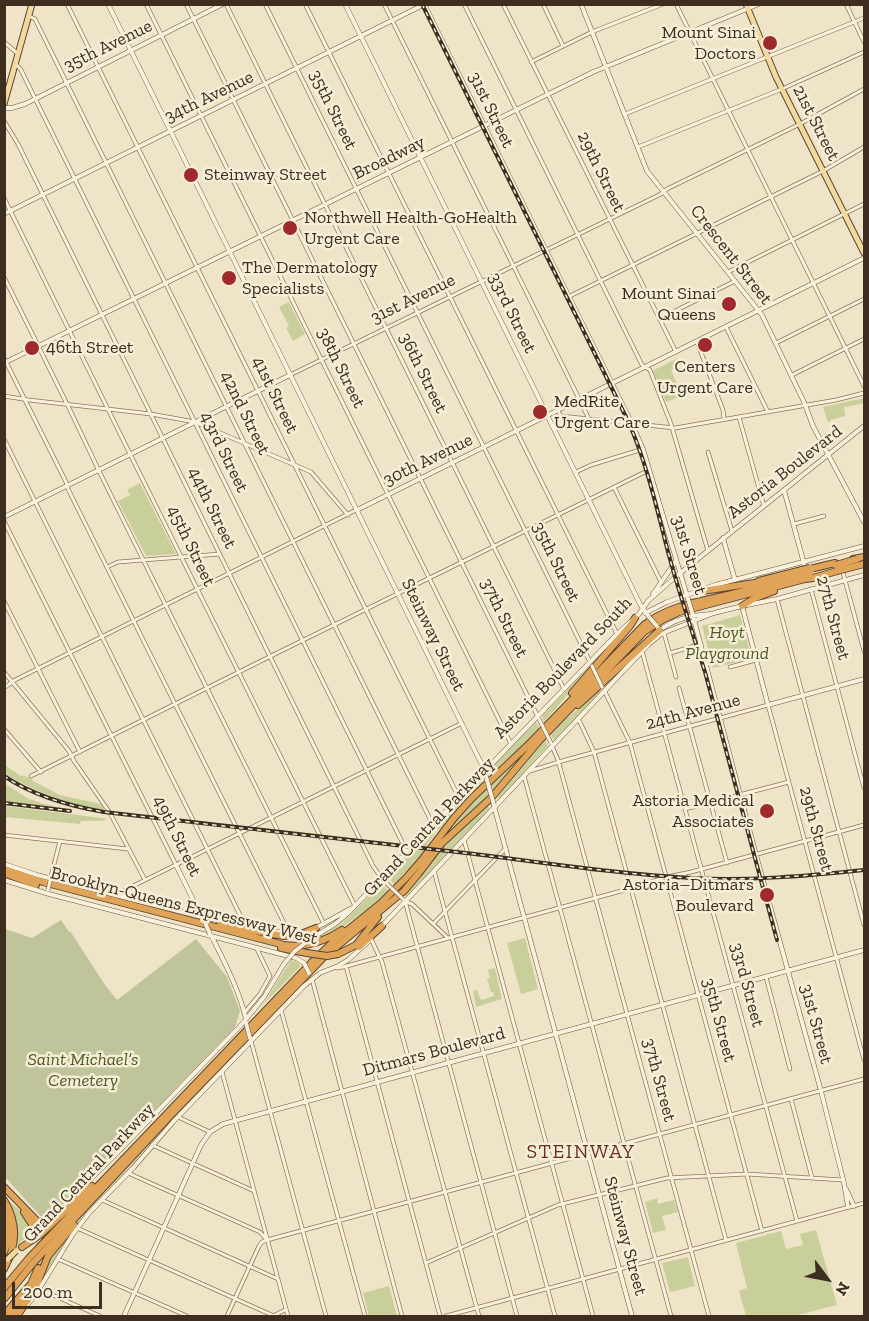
<!DOCTYPE html>
<html>
<head>
<meta charset="utf-8">
<style>
	body { margin:0 }
	#map { position:relative; width:869px; height:1321px; overflow:hidden; background:#f0e4c8; font-family:"Zilla Slab",serif }
	canvas { display:block }
	.frame { position:absolute; inset:0; border:6px solid #3d2e20; pointer-events:none }
	.north { position:absolute; left:797px; top:1249px; width:60px; height:60px; -webkit-text-stroke:4px #f7eed8; paint-order:stroke; rotate:122deg; font-size:16px; font-weight:700; line-height:24px; text-align:center; color:#3d2e20 }
	.north::after { content:''; display:block; margin:auto; width:21px; height:27px; background:#3d2e20; clip-path:polygon(50% 0,100% 100%,50% 72%,0 100%) }
	.scale { position:absolute; left:12px; top:1282px; width:90px; height:27px; box-sizing:border-box; border:3px solid #3d2e20; border-top:0; padding-left:8px; font-size:18px; line-height:21px; white-space:nowrap; color:#3d2e20; -webkit-text-stroke:4px #f7eed8; paint-order:stroke }
</style>
</head>
<body>
<div id="map">
<canvas width="869" height="1321"></canvas>
<div class="frame"></div>
<div class="north">N</div>
<div class="scale">200 m</div>
</div>
<script>
const ctx = document.querySelector('canvas').getContext('2d');
ctx.lineJoin = 'round';
function fillPath(path, color) { ctx.fillStyle = color; ctx.fill(path, 'evenodd'); }
function strokePath(path, color, width, dash) { ctx.strokeStyle = color; ctx.lineWidth = width; ctx.lineCap = dash ? 'butt' : 'round'; ctx.setLineDash(dash || []); ctx.stroke(path); }
function label(font, color, halo, rows, align = 'center') {
  ctx.font = font + ' "Zilla Slab",serif'; ctx.lineWidth = 5; ctx.setLineDash([]); ctx.textBaseline = 'middle'; ctx.strokeStyle = halo; ctx.fillStyle = color; for (const [text, x, y, turn = 0] of rows) {
    ctx.save(); ctx.translate(x, y); ctx.rotate((+turn || 0) * Math.PI / 180); ctx.textAlign = isNaN(turn) ? turn : align; if (halo) ctx.strokeText(text, 0, 0); ctx.fillText(text, 0, 0); ctx.restore();
  }
}
const green = new Path2D(`
	M289,302L305,334L293,341L286,328L289,326L279,307Z
	M678,358L681,365L671,370L682,396L666,402L654,373V370Z
	M864,398V403L846,407L844,406L845,416L831,420L828,423L823,407Z
	M140,483L176,554L146,556L118,501L130,495L127,490Z
	M740,615L752,658L713,668L702,626Z
	M589,667L590,669L544,722L542,716Z
	M600,689L601,692L554,741L551,735L562,723Z
	M536,722L539,727L528,740L491,773L490,769Z
	M545,740L548,746L499,800L498,797Z
	M529,748L495,790L442,837C466,803 497,776 529,748Z
	M4,765L21,776L22,775L32,779L33,781L60,795L101,804L105,811C69,805 36,792 5,774Z
	M482,779V783L452,814L441,828L437,830L418,859L408,873L405,872L395,885L387,877Z
	M4,783L27,798L44,804L67,809L5,802Z
	M5,806L102,818L107,819L101,821H81L80,824L5,817Z
	M488,806L490,810L406,897L404,894L425,871L442,848Z
	M381,884L389,891L374,904L337,931L310,943L342,923Z
	M525,938L538,989L521,994L507,943Z
	M291,960L297,962L301,966L251,1017L265,1002Z
	M495,968L502,999L476,1007L473,991L477,990L481,1000L494,996L493,992H491L487,979L490,978L488,970Z
	M146,1149L147,1150L83,1218L74,1229L39,1285L45,1263L82,1217Z
	M657,1198L658,1204L674,1200L678,1212L662,1216L666,1230L653,1233L645,1202Z
	M9,1201L21,1211L34,1231L17,1245L16,1224Z
	M816,1230L837,1305L794,1316H746L739,1291L747,1288L736,1243L781,1231L786,1249L803,1245L800,1234Z
	M688,1257L695,1286L670,1292L662,1263Z
	M389,1286L397,1316H369L363,1293Z`);
const cemetery = new Path2D(`
	M61,920L69,932L70,931L105,985L117,1000L196,939L227,977L240,1011L235,1027L118,1148L45,1221L5,1177V929L32,938Z`);
const highwayTunnel = new Path2D(`
	M37,1233L40,1251L38,1268`);
const street = new Path2D(`
	M67,4L459,798
	M146,4L511,744
	M186,4L538,717
	M226,4L564,689
	M265,4L590,662
	M305,4L617,634
	M384,4L589,419
	M464,4L642,365L650,370L671,424L708,551
	M503,4L676,352
	M543,4L563,46
	M676,4L864,386
	M846,4L864,42
	M29,16L35,19L433,825
	M4,42L17,53
	M531,62L592,32L663,4
	M16,64L21,70L407,852
	M625,114L864,18
	M4,121L18,144L373,866L382,879
	M638,147L782,89L864,52
	M4,198L132,458L355,906
	M728,272L864,204
	M4,277L69,408L100,473L324,924
	M568,297L823,171L864,147
	M659,319L735,281
	M726,327L768,412
	M697,342L723,410L724,419
	M776,343L864,299
	M4,358L66,482L68,489L288,931
	M290,375L661,194L667,189L800,124L864,89
	M792,375L864,339
	M4,396L29,400L151,414L195,422L311,472L348,515
	M558,411L561,416L675,428L836,400L864,393
	M739,417L764,506
	M4,439L245,925
	M708,452L732,531
	M576,472L591,465L643,449
	M614,487L661,582
	M4,521L176,865
	M794,524L824,516
	M107,567L118,562L220,554
	M842,569L864,651
	M811,589L864,788
	M777,599L864,925
	M4,601L80,752
	M664,633L676,677
	M642,651L797,1221
	M670,653L701,644
	M730,667L756,660
	M4,672L69,751L74,761L110,813L145,880
	M4,688L15,680L356,510
	M679,688L727,863
	M605,692L630,743L762,1231
	M578,718L594,752L726,1240
	M4,729L41,772
	M552,746L558,760L709,1316
	M530,771L562,761L768,705L864,1060
	M31,776L273,655L649,470
	M524,776L671,1316
	M685,809L789,782
	M4,835L128,849
	M464,840L593,1316
	M434,871L555,1316
	M50,880L60,841
	M645,885L664,882L685,875
	M117,894L462,723
	M405,901L517,1316
	M406,902L412,904L448,938
	M433,924L506,848
	M371,939L382,962L479,1316
	M346,966L440,1316
	M337,968L343,967L643,885C658,878 675,875 691,872L864,825
	M766,977L790,1069
	M312,979L402,1316
	M281,1010L365,1316
	M245,1012L260,994L270,976L256,947
	M251,1041L326,1316
	M222,1072L288,1316
	M791,1099L812,1178
	M178,1117L210,1132
	M152,1145L254,1191
	M128,1173L260,1232L266,1239
	M102,1200L278,1279
	M77,1228L274,1316
	M58,1259L187,1316
	M426,1263L558,1205L667,1178L747,1174L843,1180
	M39,1289L100,1316
	M227,1316L259,1246L262,1242L267,1240L864,1079
	M273,1316L285,1310
	M446,1316L864,1203`);
const secondary = new Path2D(`
	M108,4L483,767L485,773
	M345,4L640,604L649,617
	M424,4L632,424L643,449L688,599
	M581,4L647,171L762,315L804,402L813,426L864,522
	M4,108H12L25,104L223,4
	M4,214L425,4
	M4,363L593,72L759,4
	M784,490L806,571
	M357,510L864,258
	M4,517L290,375
	M723,538L735,580
	M653,594L676,561
	M742,606L768,705L864,679
	M692,612L756,855L821,1091L844,1183L848,1207
	M645,613L667,602L715,585L864,546
	M656,625L660,630C674,619 692,615 710,614
	M494,806L632,1316
	M4,864L37,875L115,895L202,917L262,930
	M176,865L202,918
	M4,880L49,894L296,958L304,963
	M381,927L649,644L660,635L668,631L714,613L742,606L777,599L864,575
	M314,929L350,909
	M275,932H292
	M212,937C225,963 239,990 246,1019
	M312,938L335,924L347,914L617,634L639,614L648,601L674,578L864,426
	M846,1189L854,1206
	M31,1238L114,1156L243,1023L264,997L284,964
	M28,1304L36,1294L73,1234L89,1213L134,1167L173,1122L304,986L320,973L338,966L348,960L369,941
	M124,1316L201,1145L210,1132L223,1124L864,950`);
const primary = new Path2D(`
	M746,4L776,77L864,253
	M4,104L32,4
	M4,1227V1242`);
const highway = new Path2D(`
	M853,559L864,557
	M810,569L835,563
	M813,578L837,571
	M759,581L802,570
	M703,591L761,582
	M742,606L753,599L774,591
	M572,693L630,626L635,618
	M578,705L660,630
	M4,869L43,882L284,945C305,948 324,942 342,930
	M6,874L36,885
	M220,925L284,936L301,934L316,928
	M359,947L382,926
	M281,948L307,953
	M338,954L356,945L378,917
	M4,1187L43,1227
	M4,1200C18,1223 17,1246 4,1269
	M4,1210C10,1225 11,1237 4,1252
	M24,1212L35,1229
	M22,1247L40,1235L92,1186
	M4,1288L29,1258L311,963L334,941L381,903L407,877L421,861L454,818L472,798L528,745L644,625C671,604 704,601 736,593C758,587 780,581 803,574
	M4,1299L34,1262L172,1114L323,958L404,891L419,873L442,843L492,797L539,741L644,632L662,620L679,612L805,579
	M4,1315L31,1284L38,1268
	M10,1316L23,1301
	M17,1316L35,1289L48,1256L74,1225`);
const rail = new Path2D(`
	M422,4L628,421C646,461 656,505 667,548C678,590 692,631 705,672L777,940
	M4,776C34,796 69,806 104,812C221,826 339,839 457,852C535,861 613,874 692,878C749,881 807,876 864,870
	M4,803L70,811`);
const streetBridge = new Path2D(`
	M592,666L602,687
	M539,719L551,743
	M383,880L403,899
	M48,890L50,881`);
const secondaryBridge = new Path2D(`
	M688,599L692,612
	M649,617L656,625
	M485,773L494,805
	M203,918L210,934
	M304,963L309,973
	M284,964L295,951L312,938
	M246,1023L250,1038`);
const primaryBridge = new Path2D(`
	M8,1259L16,1251`);
const highwayBridge = new Path2D(`
	M836,565L857,559
	M802,570L810,568
	M837,571L864,564
	M803,574L811,572
	M805,579L813,578
	M307,953L327,956L338,954`);
const markers = [
	[770,43,8,"#9e2a2b"],
	[191,175,8,"#9e2a2b"],
	[290,228,8,"#9e2a2b"],
	[229,278,8,"#9e2a2b"],
	[729,304,8,"#9e2a2b"],
	[705,345,8,"#9e2a2b"],
	[32,348,8,"#9e2a2b"],
	[540,412,8,"#9e2a2b"],
	[767,811,8,"#9e2a2b"],
	[767,895,8,"#9e2a2b"]
];
const poiNames = [
	["Mount Sinai",756,33,"right"],
	["Doctors",756,54,"right"],
	["Steinway Street",204,175],
	["Northwell Health-GoHealth",304,218],
	["Urgent Care",304,239],
	["The Dermatology",242,268],
	["Specialists",242,289],
	["Mount Sinai",716,294,"right"],
	["Queens",716,315,"right"],
	["46th Street",46,348],
	["Centers",705,367,"center"],
	["Urgent Care",705,388,"center"],
	["MedRite",554,402],
	["Urgent Care",554,423],
	["Astoria Medical",754,801,"right"],
	["Associates",754,822,"right"],
	["Astoria–Ditmars",754,885,"right"],
	["Boulevard",754,906,"right"]
];
const streetNames = [
	["35th Avenue",108,46,-26],
	["34th Avenue",209,97,-26],
	["35th Street",333,110,64],
	["31st Street",491,110,64],
	["21st Street",816,123,63],
	["Broadway",389,158,-26],
	["29th Street",601,172,64],
	["Crescent Street",731,255,52],
	["31st Avenue",413,299,-26],
	["33rd Street",512,313,64],
	["38th Street",341,368,64],
	["36th Street",423,373,64],
	["41st Street",275,395,64],
	["42nd Street",245,413,64],
	["43rd Street",224,452,64],
	["30th Avenue",428,460,-26],
	["Astoria Boulevard",785,472,-38],
	["44th Street",212,508,64],
	["45th Street",191,546,64],
	["31st Street",689,555,73],
	["35th Street",556,562,64],
	["37th Street",504,618,64],
	["27th Street",833,618,75],
	["Steinway Street",433,635,64],
	["Astoria Boulevard South",563,668,-46],
	["24th Avenue",693,712,-15],
	["Grand Central Parkway",429,827,-47],
	["29th Street",816,829,75],
	["49th Street",177,836,64],
	["Brooklyn-Queens Expressway West",184,906,14],
	["33rd Street",747,985,75],
	["35th Street",719,1020,75],
	["31st Street",816,1024,75],
	["Ditmars Boulevard",434,1052,-15],
	["37th Street",659,1080,75],
	["Grand Central Parkway",89,1173,-47],
	["Steinway Street",625,1236,75]
];
const parkNames = [
	["Hoyt",727,633],
	["Playground",727,654],
	["Saint Michael’s",83,1060],
	["Cemetery",83,1081]
];
const neighbourhoodNames = [
	["STEINWAY",581,1152]
];
fillPath(green, '#c9cf9b');
fillPath(cemetery, '#bfc49a');
strokePath(highwayTunnel, '#ccc0a6', 6, [6, 3]);
strokePath(street, '#8d765c', 4.5);
strokePath(secondary, '#6f573f', 5);
strokePath(primary, '#5b4430', 7);
strokePath(highway, '#5b4430', 8);
strokePath(street, '#faf1dc', 3);
strokePath(secondary, '#faf1dc', 4);
strokePath(primary, '#f3d9a0', 5);
strokePath(highway, '#e0a458', 6);
strokePath(rail, '#3d2e20', 4);
strokePath(rail, '#f7eed8', 1.5, [4.5]);
strokePath(streetBridge, '#8d765c', 4.5, []);
strokePath(secondaryBridge, '#6f573f', 5, []);
strokePath(primaryBridge, '#5b4430', 7, []);
strokePath(highwayBridge, '#5b4430', 8, []);
strokePath(streetBridge, '#faf1dc', 3);
strokePath(secondaryBridge, '#faf1dc', 4);
strokePath(primaryBridge, '#f3d9a0', 5);
strokePath(highwayBridge, '#e0a458', 6);
for (const [x, y, r, color] of markers) { const dot = new Path2D(); dot.arc(x, y, r, 0, 2 * Math.PI); ctx.fillStyle = color; ctx.fill(dot); strokePath(dot, '#f7eed8', 2); }
label('18px', '#3d2e20', '#f7eed8', poiNames, 'left');
label('18px', '#3d2e20', '#f7eed8', streetNames);
label('italic 18px', '#4d5a26', '#f7eed8', parkNames);
ctx.letterSpacing = '1.5px';
label('20px', '#6b2e1e', '#f7eed8', neighbourhoodNames);
ctx.letterSpacing = '0px';
</script>
</body>
</html>
